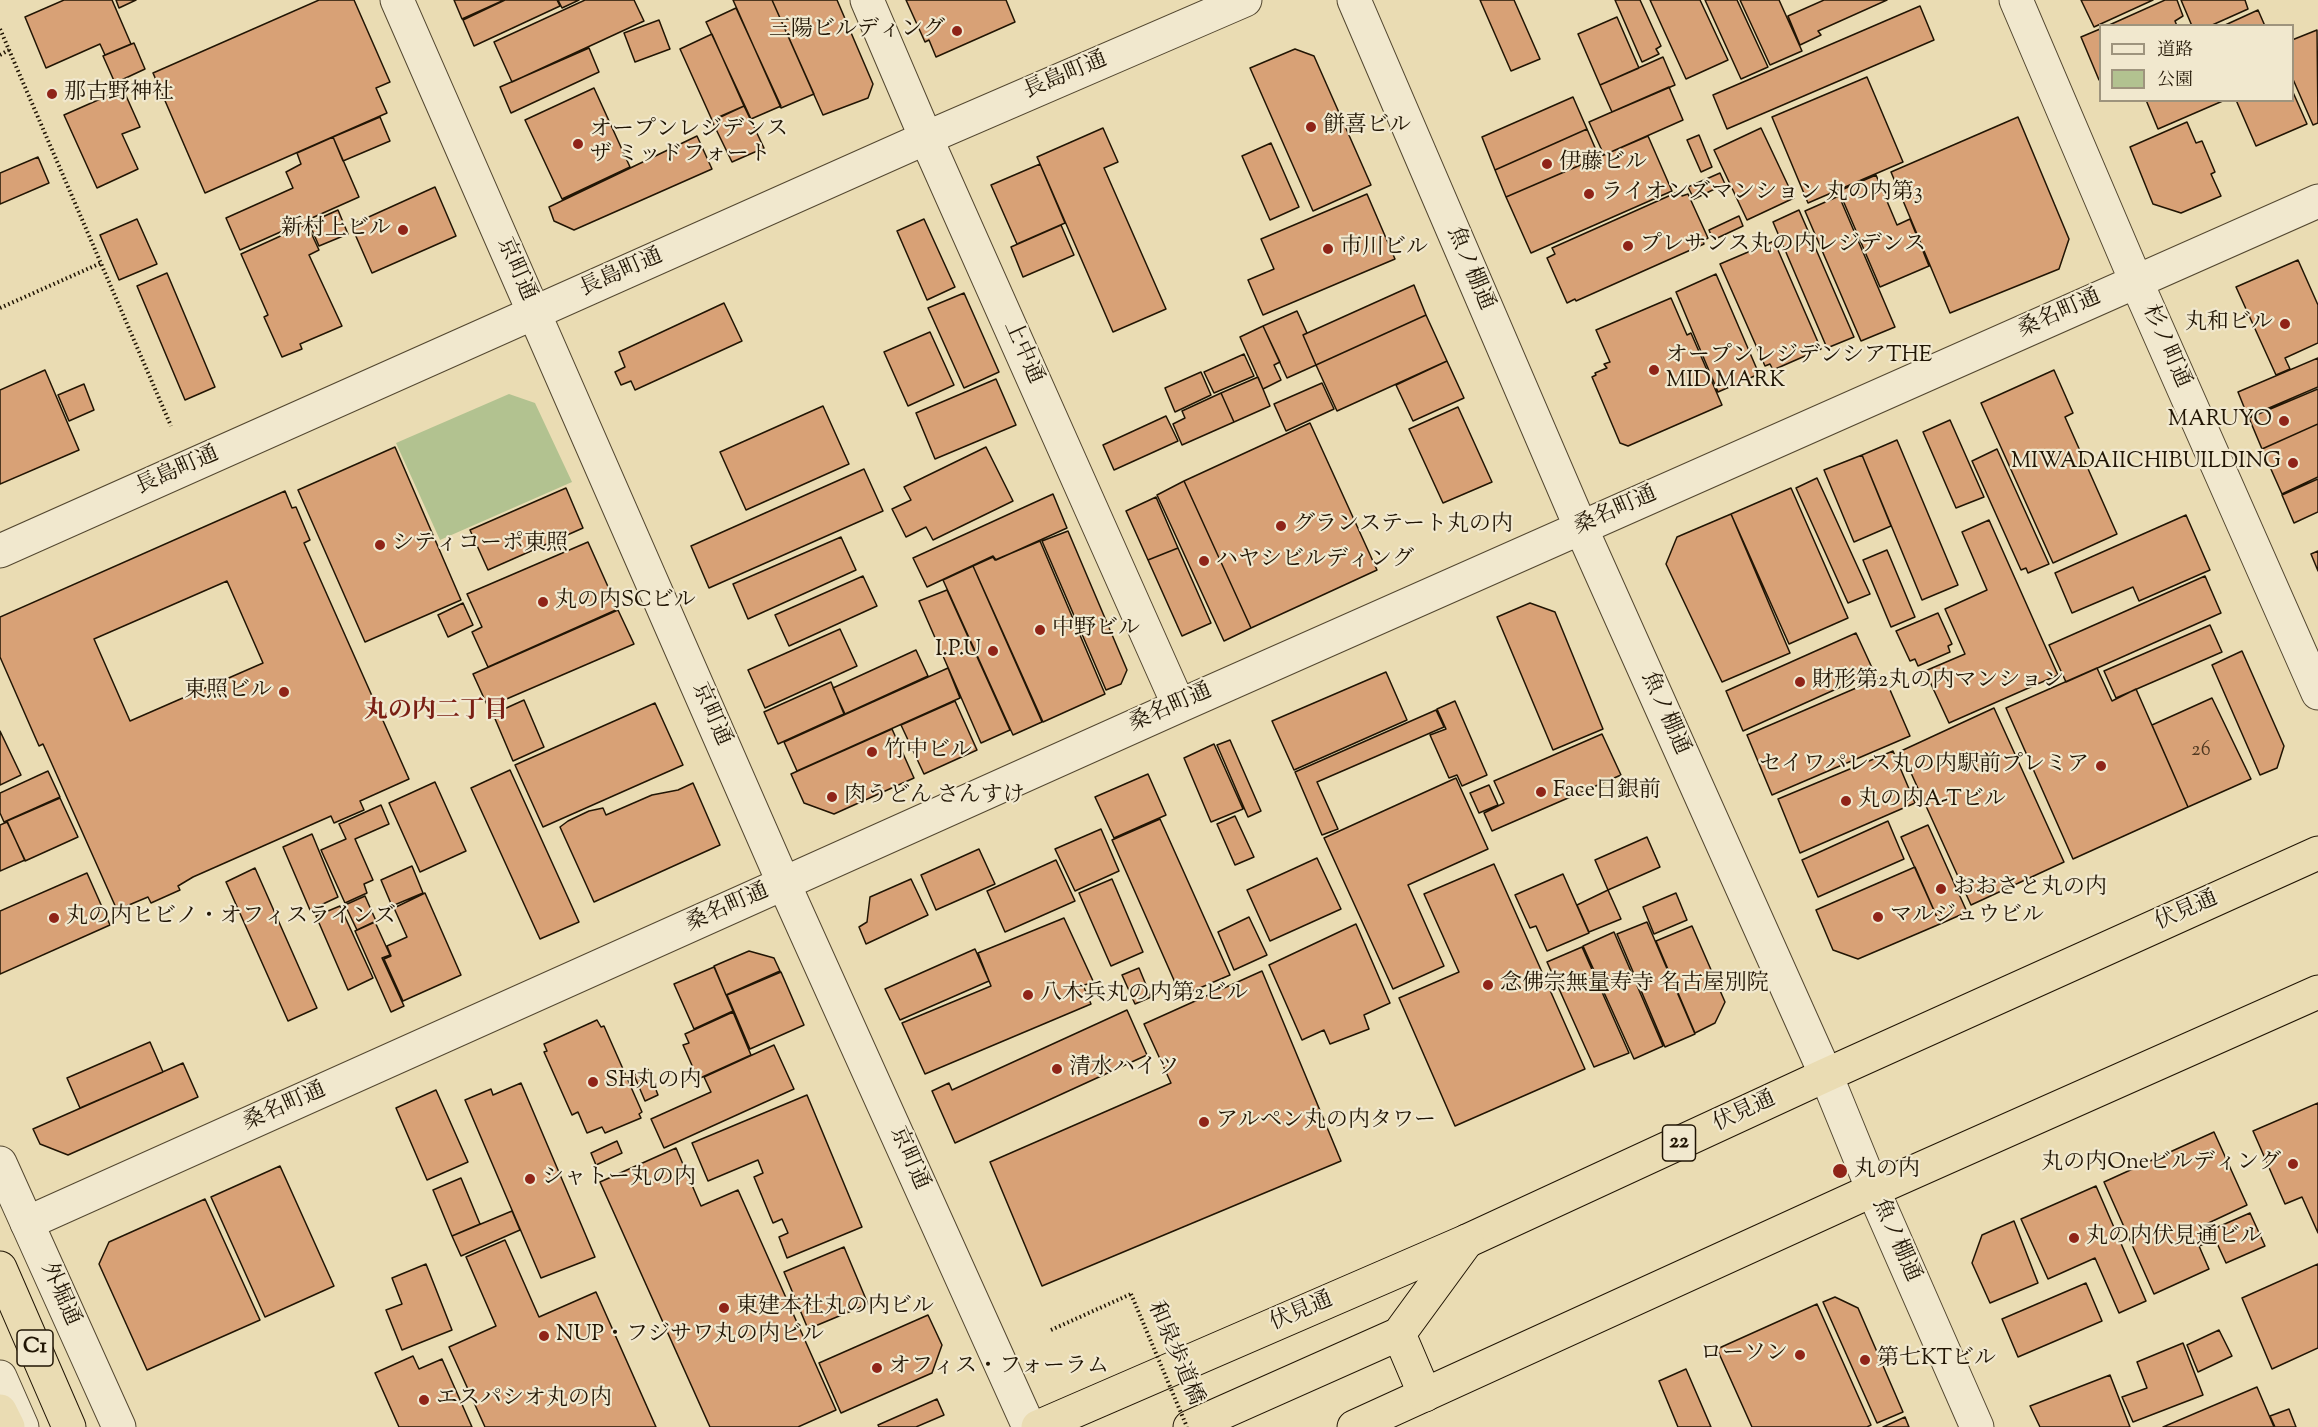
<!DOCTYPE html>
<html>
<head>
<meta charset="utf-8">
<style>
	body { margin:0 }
	#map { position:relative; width:2318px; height:1427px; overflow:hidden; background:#eadcb3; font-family:"Sorts Mill Goudy","Noto Serif JP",serif }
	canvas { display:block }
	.legend { position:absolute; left:2099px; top:24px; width:195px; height:78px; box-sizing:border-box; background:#f1e8ce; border:2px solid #9e947d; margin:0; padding:8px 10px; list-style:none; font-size:18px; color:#211504 }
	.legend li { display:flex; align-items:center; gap:12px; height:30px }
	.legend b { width:30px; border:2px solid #9e947d }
</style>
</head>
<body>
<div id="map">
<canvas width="2318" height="1427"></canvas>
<ul class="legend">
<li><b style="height:8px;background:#f1e8ce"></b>道路</li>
<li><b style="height:16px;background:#b2c290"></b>公園</li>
</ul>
</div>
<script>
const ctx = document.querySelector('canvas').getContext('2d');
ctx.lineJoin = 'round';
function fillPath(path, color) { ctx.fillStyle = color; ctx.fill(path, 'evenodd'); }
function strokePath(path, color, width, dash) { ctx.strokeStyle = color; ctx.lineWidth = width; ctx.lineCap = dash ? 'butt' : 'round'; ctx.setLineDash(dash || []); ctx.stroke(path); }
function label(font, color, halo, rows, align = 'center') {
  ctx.font = font + ' "Sorts Mill Goudy","Noto Serif JP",serif'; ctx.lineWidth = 4.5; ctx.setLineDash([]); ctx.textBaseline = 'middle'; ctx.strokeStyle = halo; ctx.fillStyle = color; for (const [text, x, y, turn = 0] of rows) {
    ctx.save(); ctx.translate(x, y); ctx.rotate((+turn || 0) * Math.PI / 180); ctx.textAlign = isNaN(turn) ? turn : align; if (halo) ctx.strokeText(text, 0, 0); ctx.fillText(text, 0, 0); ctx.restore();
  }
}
const green = new Path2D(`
	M509,394L535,403L572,482L440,540L396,443Z`);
const building = new Path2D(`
	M64,0H112L131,44L105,55L100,44L46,68L25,17Z
	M116,0H136L119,8Z
	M319,0H354L390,82L376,88L387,113L205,193L153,73Z
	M454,0H504L462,19Z
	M505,0H557L560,6L474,46L463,20Z
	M558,0H579L562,8Z
	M585,0H634L644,21L512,82L494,42Z
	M733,0H772L814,94L781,108Z
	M772,0H837L873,84L868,98L823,115Z
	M906,0H1006L1015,22L936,57L929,40L925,42Z
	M1480,0H1514L1540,59L1511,71Z
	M1615,0H1640L1661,46L1656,49L1659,54L1642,62Z
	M1650,0H1700L1728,60L1686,79Z
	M1705,0H1737L1768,67L1741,79Z
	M1740,0H1779L1802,51L1770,65Z
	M1824,0H1887L1818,31L1821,35L1800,45L1788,16Z
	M2081,0H2153L2094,27Z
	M2165,0H2177L2183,16L2175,21L2177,26H2107Z
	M2181,0H2245L2248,9L2210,26H2192Z
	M1920,6L1934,40L1727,129L1713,95Z
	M736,8L781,106L751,119L706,22Z
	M2258,10L2265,26H2223Z
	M1617,17L1639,68L1600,85L1578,34Z
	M659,20L670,49L635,62L624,33Z
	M2100,29V80H2099L2081,37Z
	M2317,30L2318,123L2313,125L2292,77V40Z
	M712,34L744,106L712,120L680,49Z
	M134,43L145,69L115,83L103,56Z
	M589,48L599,72L511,113L500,87Z
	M1295,49L1314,56L1371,185L1313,211L1250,68Z
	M1663,57L1675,85L1612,112L1600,85Z
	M1867,77L1903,162L1808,203L1772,117Z
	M1669,87L1683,120L1604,155L1589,122Z
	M594,88L630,167L562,199L525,120Z
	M123,89L140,127L122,134L138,169L97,188L64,115Z
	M2292,90L2307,124L2256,146L2236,100H2292Z
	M1573,97L1587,129L1495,170L1482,137Z
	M2146,100H2225L2158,129Z
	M744,106L764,148L732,162L712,121Z
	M380,117L390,141L343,161L333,137Z
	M2018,117L2069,239L2059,269L1950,313L1891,172Z
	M2187,122L2196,143L2202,141L2215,172L2211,174L2221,196L2181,213L2153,204L2130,147Z
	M1103,128L1118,162L1104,168L1166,309L1113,332L1037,157Z
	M1761,128L1794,198L1747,220L1714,150Z
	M1587,129L1599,157L1506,197L1495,170Z
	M1699,135L1712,167L1701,172L1687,140Z
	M697,136L712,169L574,230L554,221L549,207Z
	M1648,136L1672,191L1531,253L1506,197Z
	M333,137L359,197L240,250L226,218L293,188L286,172L301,164L297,153Z
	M1271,143L1299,207L1270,220L1242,156Z
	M38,157L49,183L0,204V173Z
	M1040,164L1065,223L1017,244L991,185Z
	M1720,173L1725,184L1694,199L1688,187Z
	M1876,175L1897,225L1910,219L1929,266L1880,287L1839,191Z
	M435,187L456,236L372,273L351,225Z
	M1680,191L1682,196L1688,194L1708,238L1703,241L1704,244L1576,301L1575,299L1567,303L1547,258L1555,254L1552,248Z
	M1367,194L1395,259L1263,315L1248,280L1274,269L1261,239Z
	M1839,196L1895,327L1861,341L1805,211Z
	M338,210L348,234L319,246L309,223Z
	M1799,210L1854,337L1827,348L1773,222Z
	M1739,216L1743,226L1713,240L1709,230Z
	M137,219L157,264L119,280L100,235Z
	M924,219L955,287L927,300L897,231Z
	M307,224L319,250L309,255L342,326L300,344L302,349L282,357L264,317L268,315L241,254Z
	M1061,225L1074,255L1023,277L1011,247Z
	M1774,241L1821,349L1773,370L1770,364L1765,366L1720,264Z
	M2298,260L2318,305V343L2285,358L2290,369L2276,375L2236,287Z
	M167,273L215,387L185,400L137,286Z
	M1716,274L1759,374L1718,392L1676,292Z
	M1414,285L1426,315L1316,365L1303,335Z
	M964,293L999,372L964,388L928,308Z
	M1671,298L1687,335L1691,333L1722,405L1628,446L1620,443L1592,377L1596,375L1595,373L1607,368L1604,364L1610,362L1596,330Z
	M724,303L742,341L635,390L631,381L621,385L615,372L625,367L619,352Z
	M1297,311L1307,333L1303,335L1316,365L1287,378L1263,326Z
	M1426,315L1447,361L1337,411L1316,365Z
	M1263,326L1280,362L1274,365L1281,380L1263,389L1240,337Z
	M930,332L954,385L908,406L884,352Z
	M1244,354L1254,376L1214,393L1204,372Z
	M2318,358V387L2248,417L2238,392Z
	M1447,361L1464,398L1413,421L1396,385Z
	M45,370L79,450L0,484V390Z
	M2054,370L2073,413L2065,417L2117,534L2053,563L1981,403Z
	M1201,372L1211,395L1175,412L1165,388Z
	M1258,377L1270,406L1234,422L1221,393Z
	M996,379L1016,425L935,459L916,413Z
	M1322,383L1334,409L1286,431L1274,404Z
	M84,384L94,410L69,421L58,395Z
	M2318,389V424L2262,449L2249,418Z
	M1221,393L1234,422L1182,445L1173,424L1185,418L1182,411Z
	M823,406L849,464L746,510L720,452Z
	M1458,407L1492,482L1443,503L1409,429Z
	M1166,416L1178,441L1114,470L1103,445Z
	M1950,420L1984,497L1956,508L1923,432Z
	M1310,423L1377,570L1251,628L1184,481Z
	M2318,424V477L2282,494L2262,449Z
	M1897,440L1958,585L1922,600L1862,455Z
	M395,447L461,600L365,642L298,490Z
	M986,447L1013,501L933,540L926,527L906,537L892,509L911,500L904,487Z
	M1997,449L2049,564L2028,573L2026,568L2021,570L1972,461Z
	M1862,455L1891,526L1854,542L1824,470Z
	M864,469L883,511L709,588L691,546Z
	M1817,478L1870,594L1848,603L1796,488Z
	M2318,479V512L2294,523L2282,495Z
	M1184,481L1251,628L1224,641L1157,495Z
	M566,488L583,528L488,570L470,530Z
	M1791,488L1848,618L1789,644L1731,514Z
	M285,491L292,508L296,507L310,540L304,543L409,779L360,801L364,810L334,823L331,816L193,877L178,886L180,890L151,903L148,897L117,910L43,744L39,746L0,657V617ZM227,581L263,663L130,721L94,639Z
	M1053,494L1067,528L996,560L993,556L927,587L913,558Z
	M1156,497L1178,548L1148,560L1126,511Z
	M1731,514L1790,653L1722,682L1666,564L1677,537Z
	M2186,515L2210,570L2139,601L2133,587L2072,613L2055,573Z
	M1989,520L2058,675L1949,723L1925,671L1965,654L1945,609L1987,590L1962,532Z
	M1068,531L1127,670L1121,684L1106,690L1042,541Z
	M841,537L856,570L748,619L733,584Z
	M1040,541L1105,694L1043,722L973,566L993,557L995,560Z
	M588,542L618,609L488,667L472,632L482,627L467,594Z
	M1178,548L1211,623L1182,636L1148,560Z
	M1887,550L1915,617L1891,627L1863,560Z
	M2318,551V571L2311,554Z
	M973,566L1042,722L1013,735L943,580Z
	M863,576L877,606L789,646L775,615Z
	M2205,576L2221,613L2066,682L2049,645Z
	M947,590L1010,730L981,743L919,601Z
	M463,603L473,625L448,637L438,615Z
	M1530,603L1555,612L1603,729L1553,750L1497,617Z
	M618,610L634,644L488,707L473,674Z
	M1938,613L1952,644L1948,646L1950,652L1918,666L1915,659L1910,661L1896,631Z
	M2210,625L2222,652L2116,698L2104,671Z
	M840,629L857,666L765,708L748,670Z
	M1856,633L1874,672L1743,731L1726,691Z
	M916,650L928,676L845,714L833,688Z
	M2242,651L2284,746L2277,768L2260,775L2212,665Z
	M948,668L960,698L797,771L784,742Z
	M2097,668L2112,701L2136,689L2188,807L2073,859L2006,708Z
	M1386,672L1407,720L1294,770L1272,721Z
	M1884,676L1910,736L1772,795L1747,735Z
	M831,682L844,714L778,744L764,712Z
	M2212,698L2251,779L2188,807L2152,725Z
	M524,700L544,747L513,761L493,714Z
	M955,701L977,750L924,774L901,725Z
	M1455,701L1487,775L1462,786L1457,775L1449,778L1430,735L1446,729L1437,709Z
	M655,703L683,765L543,827L515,765Z
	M1994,708L2064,862L1971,905L1901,751Z
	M1436,710L1444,727L1317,782L1338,829L1322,835L1295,772Z
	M892,729L914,778L834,814L804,803L791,774Z
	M0,731L21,775L0,785Z
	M1602,734L1621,775L1492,831L1484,813L1504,803L1494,781Z
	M1230,740L1261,811L1248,817L1217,745Z
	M1214,744L1243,809L1211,822L1184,758Z
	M1893,751L1915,803L1800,853L1778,799Z
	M510,770L579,922L540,939L471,788Z
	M48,771L60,797L4,822L0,813V793Z
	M1148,774L1166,815L1114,838L1095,797Z
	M1456,778L1488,849L1408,885L1444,966L1393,989L1324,838Z
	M435,782L466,851L420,872L389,803Z
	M693,783L720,845L594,902L560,827L568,821L589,811L603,808L606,815L652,795L678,790Z
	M1489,785L1498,805L1479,813L1470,793Z
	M60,798L78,837L25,861L7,821Z
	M381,805L389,824L355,839L373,880L364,884L367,893L345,903L321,850L346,839L339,824Z
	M1235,816L1254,857L1235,865L1217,824Z
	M1160,819L1230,975L1181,996L1112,840Z
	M1888,821L1904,859L1818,897L1802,860Z
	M7,822L25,860L0,871V825Z
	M1928,825L1967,912L1940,924L1901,837Z
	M1101,829L1119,871L1075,891L1055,849Z
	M312,834L338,897L310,910L283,847Z
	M1647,837L1660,867L1608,890L1595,860Z
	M979,849L995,884L936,910L921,875Z
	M1317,858L1341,909L1270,941L1247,890Z
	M1056,860L1075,901L1005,932L987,891Z
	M1494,864L1585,1069L1455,1126L1399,998L1459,972L1424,894Z
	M412,866L423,893L392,906L381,880Z
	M1915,867L1940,924L1858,959L1833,950L1816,910Z
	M255,868L317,1008L288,1021L226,882Z
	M87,873L110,925L0,974V911Z
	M1563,874L1589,933L1547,951L1536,926L1530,928L1515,895Z
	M911,879L928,915L866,944L859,927L867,922L870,897Z
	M1112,879L1143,952L1111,966L1079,893Z
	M1608,890L1621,919L1589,932L1577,905Z
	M425,893L461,975L403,1001L384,959L391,956L387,946L407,937L394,908Z
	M1676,893L1687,920L1654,934L1643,907Z
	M365,896L376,921L357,930L345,905Z
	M340,906L373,978L348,990L316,916Z
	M1249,917L1267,955L1234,970L1218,932Z
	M1064,918L1094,983L1083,985L1091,1004L925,1074L902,1023L991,986L978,953Z
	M375,922L390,955L382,958L404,1006L391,1012L355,931Z
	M1647,922L1695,1034L1665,1047L1617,934Z
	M1356,924L1390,1003L1364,1015L1369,1029L1330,1044L1324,1030L1302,1040L1269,965Z
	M1692,926L1725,1002L1715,1023L1695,1033L1656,941Z
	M1614,932L1663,1046L1634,1059L1583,946Z
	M1582,947L1629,1053L1594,1067L1547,962Z
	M975,949L989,981L900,1020L885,989Z
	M749,951L774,958L780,971L726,995L714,966Z
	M714,967L733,1011L694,1029L674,984Z
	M1139,968L1151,997L1135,1004L1122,975Z
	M1262,971L1341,1161L1042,1286L990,1162L1171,1083L1144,1024Z
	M781,972L804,1025L750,1049L727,995Z
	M1127,1010L1147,1055L955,1143L932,1091L949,1083L952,1090Z
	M733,1012L751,1055L698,1079L683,1045L689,1043L685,1034Z
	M597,1020L601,1027L604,1026L642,1112L639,1114L641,1118L605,1133L602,1127L587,1133L578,1112L572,1115L544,1052L547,1051L544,1044Z
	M150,1042L163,1072L80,1108L67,1078Z
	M774,1045L794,1089L664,1148L651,1119L711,1092L704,1077Z
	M183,1063L198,1097L68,1155L40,1144L33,1129Z
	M648,1069L658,1095L645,1101L634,1075Z
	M521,1083L595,1257L541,1278L465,1100L491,1089L493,1095Z
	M436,1090L468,1162L427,1180L396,1108Z
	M807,1095L862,1227L787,1258L779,1237L788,1233L782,1219L773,1223L754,1177L763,1173L758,1160L708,1181L692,1143Z
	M2318,1103V1233L2302,1197L2285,1204L2253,1131Z
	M2214,1132L2247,1205L2202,1226L2209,1242L2199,1246L2209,1269L2154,1294L2104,1182Z
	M617,1141L622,1153L596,1165L591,1153Z
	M676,1148L701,1206L738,1190L836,1410L798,1427H710L600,1182Z
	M280,1166L334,1286L265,1317L211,1197Z
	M461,1178L480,1224L452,1236L433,1190Z
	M2096,1186L2146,1301L2119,1313L2095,1258L2048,1279L2021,1219Z
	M205,1199L260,1320L147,1370L99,1264L109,1242Z
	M512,1211L520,1230L461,1256L452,1236Z
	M2250,1213L2265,1246L2226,1263L2211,1230Z
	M2014,1221L2038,1283L1990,1303L1972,1263L1982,1235Z
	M505,1240L539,1317L596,1292L656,1427H485L449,1347L496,1326L466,1257Z
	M844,1247L868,1304L808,1329L784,1272Z
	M426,1264L452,1330L402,1350L386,1310L402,1304L392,1278Z
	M2318,1264V1348L2272,1369L2242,1298Z
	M2086,1283L2102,1321L2018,1357L2002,1319Z
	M1835,1297L1858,1308L1903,1412L1877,1423L1823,1302Z
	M1817,1304L1871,1425L1867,1427H1752L1717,1349Z
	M928,1315L942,1345L932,1373L841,1413L819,1363Z
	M2219,1330L2232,1356L2198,1372L2187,1345Z
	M2183,1343L2203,1395L2133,1422L2122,1397L2147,1388L2137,1362Z
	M413,1356L419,1369L442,1359L472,1427H399L375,1373Z
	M1686,1369L1711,1427H1678L1659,1381Z
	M2110,1375L2130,1427H2040L2030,1406Z
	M2257,1387L2274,1427H2163Z
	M937,1399L944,1415L916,1427H879L878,1425Z
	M2289,1409L2296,1427H2275L2270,1416Z
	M1905,1417L1909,1427H1883Z`);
const path = new Path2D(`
	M0,29L171,426
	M0,55L9,50
	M0,308L101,263
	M1051,1330L1131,1294`);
const minor = new Path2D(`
	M397,0L784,884L1029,1427
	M867,0L926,138L1179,706
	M1354,0L1581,528L1826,1075L1873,1190L1977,1427
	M2016,0L2136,281L2318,693
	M0,551L926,138L1245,0
	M27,1223L1179,706L2318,201`);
const tertiary = new Path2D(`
	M0,1163L119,1427
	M0,1377L22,1427`);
const trunk = new Path2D(`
	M1038,1427L1467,1241L1826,1075L2318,853
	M1354,1427L1873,1190L2318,992`);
const motorway = new Path2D(`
	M0,1268L69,1427
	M1399,1334L1425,1395
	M0,1411L8,1427
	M1190,1427L1399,1334L1467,1241`);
const pathBridge = new Path2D(`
	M1131,1294L1187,1427`);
const markers = [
	[957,31,6,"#8f2418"],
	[52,94,6,"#8f2418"],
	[1311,127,6,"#8f2418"],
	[578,144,6,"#8f2418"],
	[1547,164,6,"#8f2418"],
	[1589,194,6,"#8f2418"],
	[403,230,6,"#8f2418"],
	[1628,246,6,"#8f2418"],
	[1328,249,6,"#8f2418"],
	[2285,324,6,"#8f2418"],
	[1654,370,6,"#8f2418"],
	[2284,421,6,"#8f2418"],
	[2293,463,6,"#8f2418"],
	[1281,526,6,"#8f2418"],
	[380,545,6,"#8f2418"],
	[1204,561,6,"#8f2418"],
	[543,602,6,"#8f2418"],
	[1040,630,6,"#8f2418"],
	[993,651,6,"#8f2418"],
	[1800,682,6,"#8f2418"],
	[284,692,6,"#8f2418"],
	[872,752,6,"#8f2418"],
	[2101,766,6,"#8f2418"],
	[1541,792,6,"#8f2418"],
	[832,797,6,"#8f2418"],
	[1846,801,6,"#8f2418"],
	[1941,889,6,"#8f2418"],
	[1878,917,6,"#8f2418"],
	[54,918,6,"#8f2418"],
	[1488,985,6,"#8f2418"],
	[1028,995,6,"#8f2418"],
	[1057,1069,6,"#8f2418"],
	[593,1082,6,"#8f2418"],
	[1204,1122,6,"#8f2418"],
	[2293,1164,6,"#8f2418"],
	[1840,1171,8,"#8f2418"],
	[530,1179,6,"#8f2418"],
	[2074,1238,6,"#8f2418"],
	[724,1308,6,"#8f2418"],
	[544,1336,6,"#8f2418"],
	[1800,1355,6,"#8f2418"],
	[1865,1360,6,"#8f2418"],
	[877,1368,6,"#8f2418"],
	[424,1400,6,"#8f2418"]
];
const numberNames = [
	["26",2201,752]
];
const shields = [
	[1679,1143,33],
	[35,1348,36]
];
const shieldNames = [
	["22",1679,1143],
	["C1",35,1348]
];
const poiNames = [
	["三陽ビルディング",945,31,"right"],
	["那古野神社",64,94],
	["餅喜ビル",1323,127],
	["オープンレジデンス",590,131],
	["ザ ミッドフォート",590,156],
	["伊藤ビル",1559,164],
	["ライオンズマンション 丸の内第3",1601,194],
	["新村上ビル",391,230,"right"],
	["プレサンス丸の内レジデンス",1640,246],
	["市川ビル",1340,249],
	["丸和ビル",2273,324,"right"],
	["オープンレジデンシアTHE",1666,357],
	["MID MARK",1666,382],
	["MARUYO",2272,421,"right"],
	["MIWADAIICHIBUILDING",2281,463,"right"],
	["グランステート丸の内",1293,526],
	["シティコーポ東照",392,545],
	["ハヤシビルディング",1216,561],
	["丸の内SCビル",555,602],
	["中野ビル",1052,630],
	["I.P.U",981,651,"right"],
	["財形第2丸の内マンション",1812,682],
	["東照ビル",272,692,"right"],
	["竹中ビル",884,752],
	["セイワパレス丸の内駅前プレミア",2089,766,"right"],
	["Face日銀前",1553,792],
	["肉うどん さんすけ",844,797],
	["丸の内A-Tビル",1858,801],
	["おおさと丸の内",1953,889],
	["マルジュウビル",1890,917],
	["丸の内ヒビノ・オフィスラインズ",66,918],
	["念佛宗無量寿寺 名古屋別院",1500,985],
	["八木兵丸の内第2ビル",1040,995],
	["清水ハイツ",1069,1069],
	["SH丸の内",605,1082],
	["アルペン丸の内タワー",1216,1122],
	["丸の内Oneビルディング",2281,1164,"right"],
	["丸の内",1854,1171],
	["シャトー丸の内",542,1179],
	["丸の内伏見通ビル",2086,1238],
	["東建本社丸の内ビル",736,1308],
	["NUP・フジサワ丸の内ビル",556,1336],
	["ローソン",1788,1355,"right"],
	["第七KTビル",1877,1360],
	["オフィス・フォーラム",889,1368],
	["エスパシオ丸の内",436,1400]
];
const streetNames = [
	["長島町通",1066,77,-23],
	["魚ノ棚通",1469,269,67],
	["京町通",515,270,66],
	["長島町通",622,274,-24],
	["桑名町通",2060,315,-24],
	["杉ノ町通",2165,347,66],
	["上中通",1022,353,66],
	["長島町通",178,472,-24],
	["桑名町通",1616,512,-24],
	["桑名町通",1171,709,-24],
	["魚ノ棚通",1664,714,66],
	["京町通",710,715,66],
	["桑名町通",728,909,-24],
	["伏見通",2187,912,-24],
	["桑名町通",285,1108,-24],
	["伏見通",1745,1113,-25],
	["京町通",908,1159,66],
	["魚ノ棚通",1895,1241,66],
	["外堀通",59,1295,66],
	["伏見通",1302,1313,-23],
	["和泉歩道橋",1174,1354,67]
];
const neighbourhoodNames = [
	["丸の内二丁目",436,713]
];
fillPath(green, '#b2c290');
fillPath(building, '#d8a176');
strokePath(building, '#211504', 1.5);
strokePath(minor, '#534730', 35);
strokePath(tertiary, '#534730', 35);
strokePath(trunk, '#211504', 35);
strokePath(motorway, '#211504', 35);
strokePath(path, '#211504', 4, [1.5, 3]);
strokePath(minor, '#f1e8ce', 33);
strokePath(tertiary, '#f1e8ce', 33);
strokePath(trunk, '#eadcb3', 33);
strokePath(motorway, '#eadcb3', 33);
strokePath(pathBridge, '#211504', 4, [1.5, 3]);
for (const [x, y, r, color] of markers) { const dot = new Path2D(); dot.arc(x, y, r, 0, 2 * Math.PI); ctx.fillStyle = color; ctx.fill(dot); strokePath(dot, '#f1e8ce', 2); }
label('20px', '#4f3820', null, numberNames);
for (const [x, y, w] of shields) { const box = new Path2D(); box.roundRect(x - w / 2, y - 18, w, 36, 4.5); ctx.fillStyle = '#f1e8ce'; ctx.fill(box); strokePath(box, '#211504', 1.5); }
label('bold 21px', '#211504', null, shieldNames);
label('22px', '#211504', '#f1e8ce', poiNames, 'left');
label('22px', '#211504', '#f1e8ce', streetNames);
label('bold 24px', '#7a1f14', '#f1e8ce', neighbourhoodNames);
</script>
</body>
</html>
